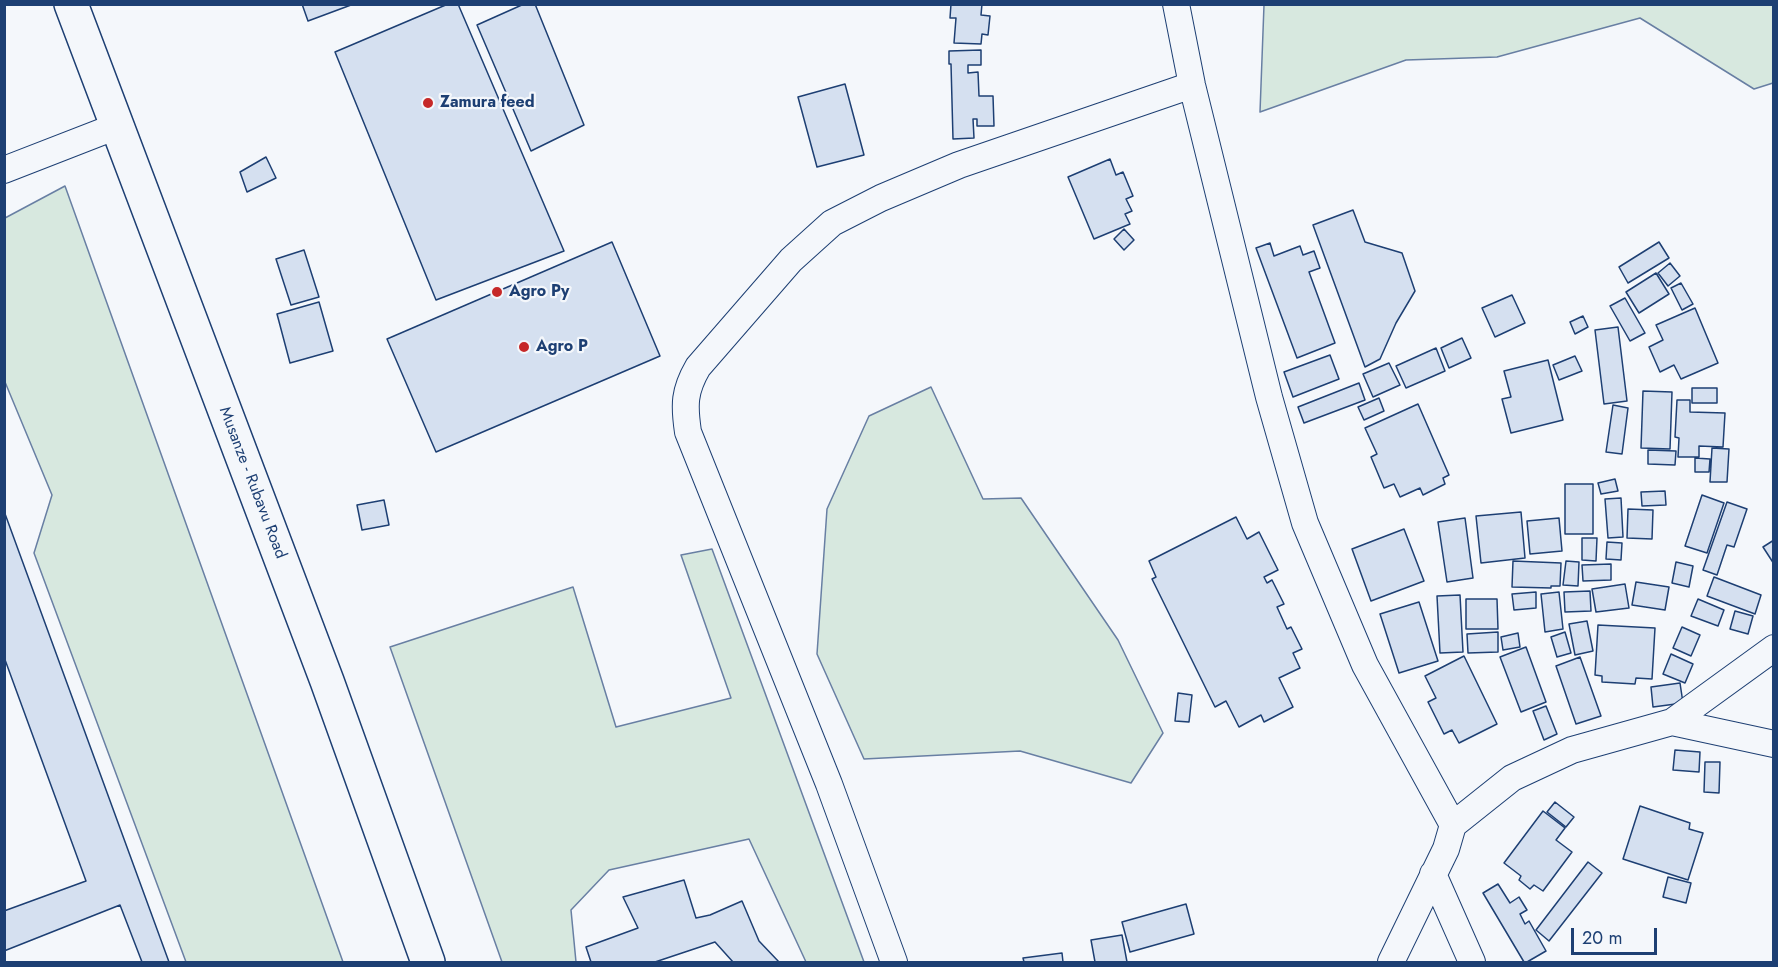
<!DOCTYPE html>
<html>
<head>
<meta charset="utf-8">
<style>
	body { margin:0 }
	#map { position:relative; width:1778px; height:967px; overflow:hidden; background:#f4f7fb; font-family:Jost,sans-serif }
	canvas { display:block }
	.frame { position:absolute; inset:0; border:6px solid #1d3f73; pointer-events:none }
	.scale { position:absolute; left:1571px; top:928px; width:86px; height:27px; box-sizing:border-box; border:3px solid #1d3f73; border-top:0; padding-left:8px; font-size:18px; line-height:21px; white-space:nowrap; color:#1d3f73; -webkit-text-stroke:4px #f4f7fb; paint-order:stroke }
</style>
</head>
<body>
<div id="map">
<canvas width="1778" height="967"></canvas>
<div class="frame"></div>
<div class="scale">20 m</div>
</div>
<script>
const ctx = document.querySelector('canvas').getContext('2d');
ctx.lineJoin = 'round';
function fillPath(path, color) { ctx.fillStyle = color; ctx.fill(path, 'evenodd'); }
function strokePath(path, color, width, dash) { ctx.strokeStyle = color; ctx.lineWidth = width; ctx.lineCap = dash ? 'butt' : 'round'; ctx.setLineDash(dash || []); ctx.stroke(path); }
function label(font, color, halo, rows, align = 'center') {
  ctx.font = font + ' Jost,sans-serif'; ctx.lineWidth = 4.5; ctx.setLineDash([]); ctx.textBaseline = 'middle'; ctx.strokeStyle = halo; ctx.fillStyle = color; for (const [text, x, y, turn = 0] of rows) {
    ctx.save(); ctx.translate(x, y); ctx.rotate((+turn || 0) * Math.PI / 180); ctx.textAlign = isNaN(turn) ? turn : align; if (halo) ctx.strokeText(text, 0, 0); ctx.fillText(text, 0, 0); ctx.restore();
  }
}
const green = new Path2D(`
	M1264,5H1773V83L1754,89L1640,18L1497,57L1406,60L1260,112Z
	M65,186L343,962H186L34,553L52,495L5,382V218Z
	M931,387L983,499L1021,498L1118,640L1163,733L1131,783L1020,751L864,759L817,654L827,509L869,416Z
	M712,549L864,962H806L749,839L609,870L571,910L576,962H502L390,647L573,587L616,727L731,698L681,555Z`);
const building = new Path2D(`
	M302,4H351V5L308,21Z
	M448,4H458L564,251L436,300L335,52Z
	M524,4H535L584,125L531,151L477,25Z
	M951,4H982L981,15L990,16L988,35L982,34L981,44L954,43L956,18H950Z
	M981,50V65H968V73L978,72L979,96H993L994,126H977V119H973L974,138L953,139L951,64H949V51Z
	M845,84L864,155L817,167L798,97Z
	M266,157L276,178L247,192L240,172Z
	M1110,159L1116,175L1123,172L1133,196L1126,199L1132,211L1125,214L1130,224L1094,239L1068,177Z
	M1353,210L1365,242L1402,253L1415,291L1396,323L1380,359L1365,367L1313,225Z
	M1124,229L1134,240L1124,250L1114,239Z
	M612,242L660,356L436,452L387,339Z
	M1659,242L1669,258L1628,283L1619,267Z
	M1270,243L1274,256L1300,246L1303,255L1314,251L1320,268L1309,272L1335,343L1297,358L1256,248Z
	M304,250L319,297L291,305L276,259Z
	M1670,263L1680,276L1668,286L1658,273Z
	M1656,273L1669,294L1639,313L1626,292Z
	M1681,283L1693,304L1682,310L1671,288Z
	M1512,295L1525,323L1495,337L1482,308Z
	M1625,298L1645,333L1630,341L1610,306Z
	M319,302L333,351L290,363L277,314Z
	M1695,308L1718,363L1681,379L1674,365L1660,372L1649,347L1663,340L1656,325Z
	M1583,316L1588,327L1575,334L1570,322Z
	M1618,327L1627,401L1604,404L1595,330Z
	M1462,338L1471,358L1449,368L1441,348Z
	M1436,348L1445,371L1406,388L1396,366Z
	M1330,355L1339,379L1293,397L1284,372Z
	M1575,356L1582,371L1559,380L1553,365Z
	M1548,360L1563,420L1511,433L1502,399L1511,397L1504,371Z
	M1389,363L1400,385L1373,397L1363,374Z
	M1359,383L1365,400L1304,423L1298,407Z
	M1692,388H1717V403H1692Z
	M1643,391L1672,392L1670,449L1641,448Z
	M1379,398L1384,411L1364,420L1358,407Z
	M1677,400H1690V412L1725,413L1723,447L1699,446V457H1678L1679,438L1675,437Z
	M1418,404L1449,475L1443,478L1445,484L1423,495L1420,488L1400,497L1394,484L1384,488L1371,457L1377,454L1365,428Z
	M1613,405L1628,408L1622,454L1606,452Z
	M1712,448L1729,449L1727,482H1710Z
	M1648,450L1676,451L1675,465L1648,464Z
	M1695,458L1710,459L1709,472H1695Z
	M1615,479L1618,491L1601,494L1598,483Z
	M1565,484H1593V534H1565Z
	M1665,491L1666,505L1642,506L1641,492Z
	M1702,495L1724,503L1707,553L1685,546Z
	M1621,498L1623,537L1608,538L1605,499Z
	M384,500L389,525L362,530L357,505Z
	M1727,502L1747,509L1734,547L1727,545L1717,575L1703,570Z
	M1628,509L1653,510L1652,539L1627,538Z
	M4,511L169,962H142L120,905L4,951V911L86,881L4,657Z
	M1521,512L1525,558L1481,563L1476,516Z
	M1236,517L1247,539L1259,532L1278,570L1264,577L1267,583L1272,580L1284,604L1277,607L1287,629L1291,627L1302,649L1293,653L1300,668L1279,678L1293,707L1264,722L1261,715L1239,727L1226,701L1215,707L1152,579L1156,577L1149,561Z
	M1465,518L1473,578L1447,582L1438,522Z
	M1559,518L1562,551L1530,554L1527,521Z
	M1404,529L1424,581L1371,601L1352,549Z
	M1582,538H1597L1596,561L1582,560Z
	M1774,540V564L1763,547Z
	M1607,542L1622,543L1621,560L1606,559Z
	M1513,561L1561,563L1560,586H1551V588L1512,587Z
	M1566,561L1579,562L1578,586L1563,585Z
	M1676,562L1693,566L1689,587L1672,583Z
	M1611,564V580L1583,581L1582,565Z
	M1714,577L1761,595L1755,614L1707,596Z
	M1636,582L1669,587L1665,610L1632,605Z
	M1625,584L1629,608L1596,612L1592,589Z
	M1590,591L1591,611L1565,612L1564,592Z
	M1536,592V608L1514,610L1512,594Z
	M1559,592L1563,629L1545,632L1541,594Z
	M1460,595L1463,652L1440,653L1437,596Z
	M1466,599H1497L1498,629H1466Z
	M1698,599L1724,610L1718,626L1691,616Z
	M1419,602L1438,661L1399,673L1380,614Z
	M1735,611L1753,616L1748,634L1730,629Z
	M1587,621L1593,651L1575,655L1569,624Z
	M1598,625L1655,628L1652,679L1636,678L1635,684L1602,682V676L1595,675Z
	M1682,627L1700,635L1691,656L1673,648Z
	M1498,632V652L1468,653L1467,634Z
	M1565,632L1571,653L1557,657L1551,637Z
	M1518,633L1520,647L1503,650L1501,637Z
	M1526,647L1546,702L1521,712L1500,657Z
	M1671,654L1693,664L1685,683L1663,674Z
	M1464,656L1497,724L1459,743L1452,730L1444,734L1428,702L1436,698L1425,676Z
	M1580,657L1601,716L1576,724L1556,666Z
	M1680,683L1683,703L1653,707L1651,687Z
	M1178,693L1192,695L1189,722L1175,721Z
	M1546,706L1557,734L1544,740L1533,711Z
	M1675,750L1700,752L1699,772L1673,770Z
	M1705,762H1720L1719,793L1704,792Z
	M1555,802L1574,817L1566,827L1547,812Z
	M1640,806L1690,823L1689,829L1703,833L1688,880L1623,859Z
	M1543,811L1565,828L1556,840L1572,852L1543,891L1534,885L1530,889L1519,880L1521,876L1504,863Z
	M1588,862L1602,873L1549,941L1536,930Z
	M1668,877L1691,883L1686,903L1663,897Z
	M684,880L696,918L710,915L742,901L759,941L779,962H733L715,942L655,962H591L586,947L638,928L623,897Z
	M1498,884L1510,903L1519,897L1527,910L1520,914L1525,924L1529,921L1546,951L1527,962H1524L1483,893Z
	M1186,904L1194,934L1130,952L1122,922Z
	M1122,935L1127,962H1095L1091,940Z
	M1062,953L1063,962H1024L1023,958Z`);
const street = new Path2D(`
	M1176,4L1192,85L1269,397L1305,523L1365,665L1453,825
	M4,170L117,126
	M1672,722L1774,744
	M1433,874L1472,962
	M894,962L829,784L688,432C684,405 684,391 698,367L791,260L832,223L881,198L959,165L1192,85
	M1391,962L1446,849L1453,825L1512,778L1572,750L1672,722L1774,648`);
const highway = new Path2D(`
	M71,4L327,681L428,962`);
const markers = [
	[428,103,6,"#c62828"],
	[497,292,6,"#c62828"],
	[524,347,6,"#c62828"]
];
const poiNames = [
	["Zamura feed",440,103],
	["Agro Py",509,292],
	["Agro P",536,347]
];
const streetNames = [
	["Musanze - Rubavu Road",252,483,69]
];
fillPath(green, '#d7e8df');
strokePath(green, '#687fa3', 1.5);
fillPath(building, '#d5e0f0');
strokePath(building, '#1d3f73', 1.5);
strokePath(street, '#1d3f73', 28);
strokePath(highway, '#1d3f73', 36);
strokePath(street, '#f4f7fb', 26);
strokePath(highway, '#f4f7fb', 33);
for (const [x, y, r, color] of markers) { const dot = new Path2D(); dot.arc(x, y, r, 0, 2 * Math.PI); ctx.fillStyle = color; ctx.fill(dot); strokePath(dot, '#f4f7fb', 2); }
label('bold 16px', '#1d3f73', '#f4f7fb', poiNames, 'left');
label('16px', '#1d3f73', '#f4f7fb', streetNames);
</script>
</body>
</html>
